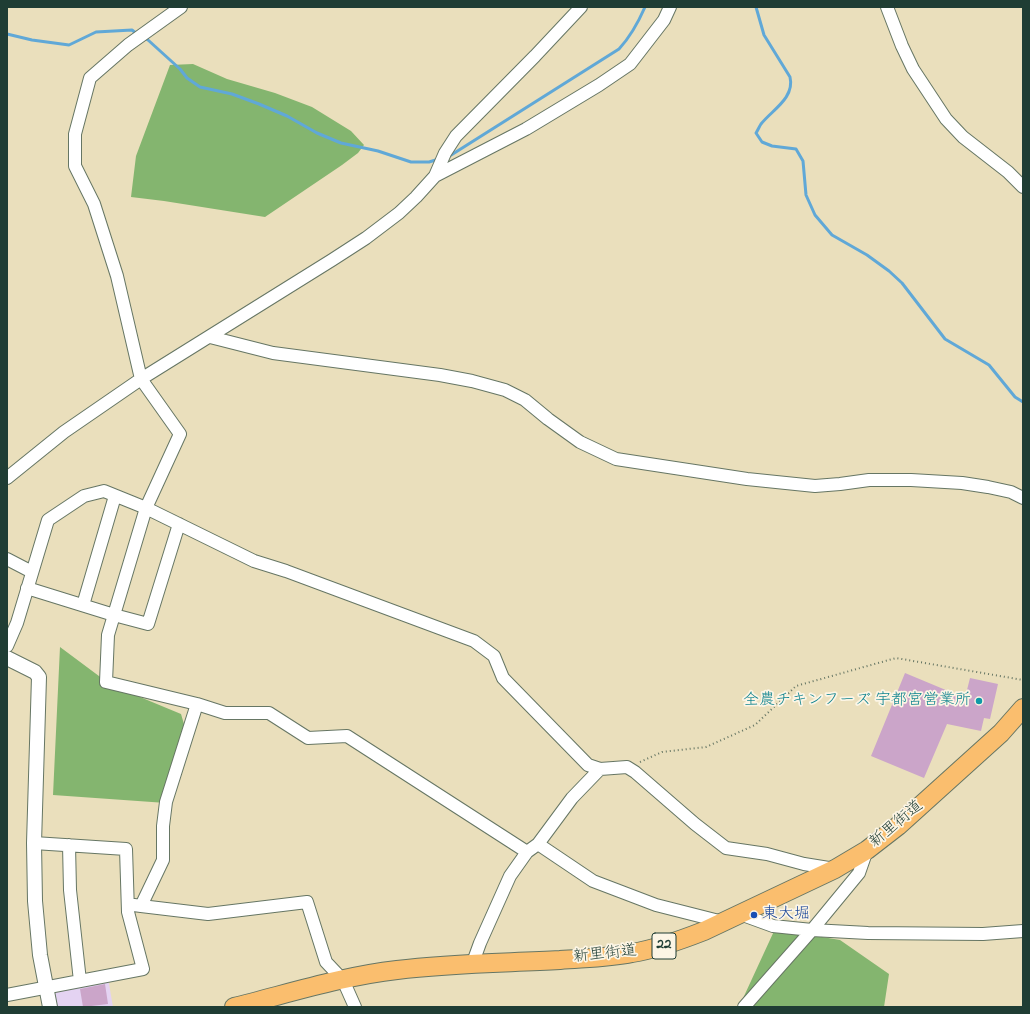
<!DOCTYPE html>
<html>
<head>
<meta charset="utf-8">
<style>
	body { margin:0 }
	#map { position:relative; width:1030px; height:1014px; overflow:hidden; background:#eadfbc; font-family:"Indie Flower",sans-serif }
	canvas { display:block }
	.frame { position:absolute; inset:0; border:8px solid #1f3d34; pointer-events:none }
</style>
</head>
<body>
<div id="map">
<canvas width="1030" height="1014"></canvas>
<div class="frame"></div>
</div>
<script>
const ctx = document.querySelector('canvas').getContext('2d');
ctx.lineJoin = 'round';
function fillPath(path, color) { ctx.fillStyle = color; ctx.fill(path, 'evenodd'); }
function strokePath(path, color, width, dash) { ctx.strokeStyle = color; ctx.lineWidth = width; ctx.lineCap = dash ? 'butt' : 'round'; ctx.setLineDash(dash || []); ctx.stroke(path); }
function label(font, color, halo, rows, align = 'center') {
  ctx.font = font + ' "Indie Flower","Klee One",sans-serif'; ctx.lineWidth = 3.5; ctx.setLineDash([]); ctx.textBaseline = 'middle'; ctx.strokeStyle = halo; ctx.fillStyle = color; for (const [text, x, y, turn = 0] of rows) {
    ctx.save(); ctx.translate(x, y); ctx.rotate((+turn || 0) * Math.PI / 180); ctx.textAlign = isNaN(turn) ? turn : align; if (halo) ctx.strokeText(text, 0, 0); ctx.fillText(text, 0, 0); ctx.restore();
  }
}
const built = new Path2D(`
	M108,978L113,1007H55L52,990Z`);
const forest = new Path2D(`
	M193,64L227,79L275,93L312,107L351,131L364,145L358,153L342,165L265,217L164,201L131,197L136,156L170,65Z
	M60,647L111,685L181,714L189,741L166,803L53,795Z
	M775,929L840,940L889,974L884,1007H739Z`);
const stream = new Path2D(`
	M756,7L764,35L790,77C795,98 772,110 761,124C759,127 758,130 756,133L762,142L772,146L796,149L803,161L806,195L815,215L832,235L867,255L889,271L902,283L945,339L989,365L1015,397L1023,402
	M7,34L32,40L69,45L96,32L132,30L137,34
	M144,37L148,40L180,69L187,78L200,87L232,94L259,104L287,116L317,133L341,143L378,151L411,162H429L439,159
	M448,157L619,49C631,36 638,23 645,7`);
const building = new Path2D(`
	M905,673L965,698L970,678L998,684L990,719L984,718L981,731L947,724L924,778L871,756Z
	M105,984L108,1004L83,1007L80,989Z`);
const path = new Path2D(`
	M640,762L662,752L706,747L755,725L796,686L896,658L1023,680`);
const minor = new Path2D(`
	M181,7L128,45L90,78L75,134V166L94,204L117,276L141,379L180,434L146,508L108,635L106,682L197,704L225,713H269L308,738L347,736L527,852
	M887,7L902,46L913,69L946,119L963,137L1008,172L1023,187
	M435,176L526,129L599,85L630,64L664,20L670,7
	M210,337L273,353L440,375L472,381L505,390L525,400L548,419L580,442L616,459L747,479L815,486L840,484L869,480H911L962,483L988,487L1011,492L1023,498
	M7,478L64,432L141,379L332,260L366,238L399,213L416,197L435,176L445,153L456,136L535,56L581,7
	M7,559L32,572
	M27,588L114,615L148,624L179,524
	M83,605L115,496
	M7,646L17,623L48,520L84,496L104,491L146,508L254,561L286,571L474,641L494,656L503,678L588,765L600,769L627,767L635,772L695,824L726,848L767,854L804,864L835,869
	M538,844L593,881L656,905L723,922
	M69,845L70,890L80,981
	M134,905L141,906L163,860V826L166,802L197,704
	M141,906L208,914L307,902L326,962L343,980L355,1007
	M740,914L773,926L812,930L868,933L983,934L1023,931
	M472,965L480,943L510,876L527,852L538,844L572,798L600,769
	M7,995L143,969L128,912L126,849L34,843
	M744,1007L812,930L859,873L867,850`);
const tertiary = new Path2D(`
	M7,658L35,672L39,677L34,843L35,901L40,955L50,1007`);
const primary = new Path2D(`
	M234,1007C287,994 343,976 397,970C451,963 506,963 560,960C584,958 608,958 632,953C657,949 681,940 704,931L835,869L867,850L898,826L1001,733L1023,708`);
const markers = [
	[979,701,4,"#0f9aa8"],
	[754,915,4,"#1a4fb4"]
];
const shields = [
	[664,946,24]
];
const shieldNames = [
	["22",664,946]
];
const cultureNames = [
	["全農チキンフーズ 宇都宮営業所",971,701]
];
const streetNames = [
	["新里街道",897,825,-40],
	["新里街道",605,955,-6]
];
const transitNames = [
	["東大堀",762,915]
];
fillPath(built, '#e4d3f2');
fillPath(forest, '#84b56f');
strokePath(stream, '#60a8d7', 3);
fillPath(building, '#cba5c9');
strokePath(minor, '#667664', 14);
strokePath(tertiary, '#667664', 16);
strokePath(primary, '#667664', 20);
strokePath(path, '#667664', 2, [1, 3]);
strokePath(minor, '#fff', 12);
strokePath(tertiary, '#fff', 14);
strokePath(primary, '#fabe6e', 18);
for (const [x, y, r, color] of markers) { const dot = new Path2D(); dot.arc(x, y, r, 0, 2 * Math.PI); ctx.fillStyle = color; ctx.fill(dot); strokePath(dot, '#fcf5e5', 1.5); }
for (const [x, y, w] of shields) { const box = new Path2D(); box.roundRect(x - w / 2, y - 13, w, 26, 3); ctx.fillStyle = '#fcf5e5'; ctx.fill(box); strokePath(box, '#1f3d34', 1); }
label('bold 15px', '#1f3d34', null, shieldNames);
label('16px', '#0d838f', '#fcf5e5', cultureNames, 'right');
label('16px', '#1f3d34', '#fcf5e5', streetNames);
label('16px', '#164399', '#fcf5e5', transitNames, 'left');
</script>
</body>
</html>
